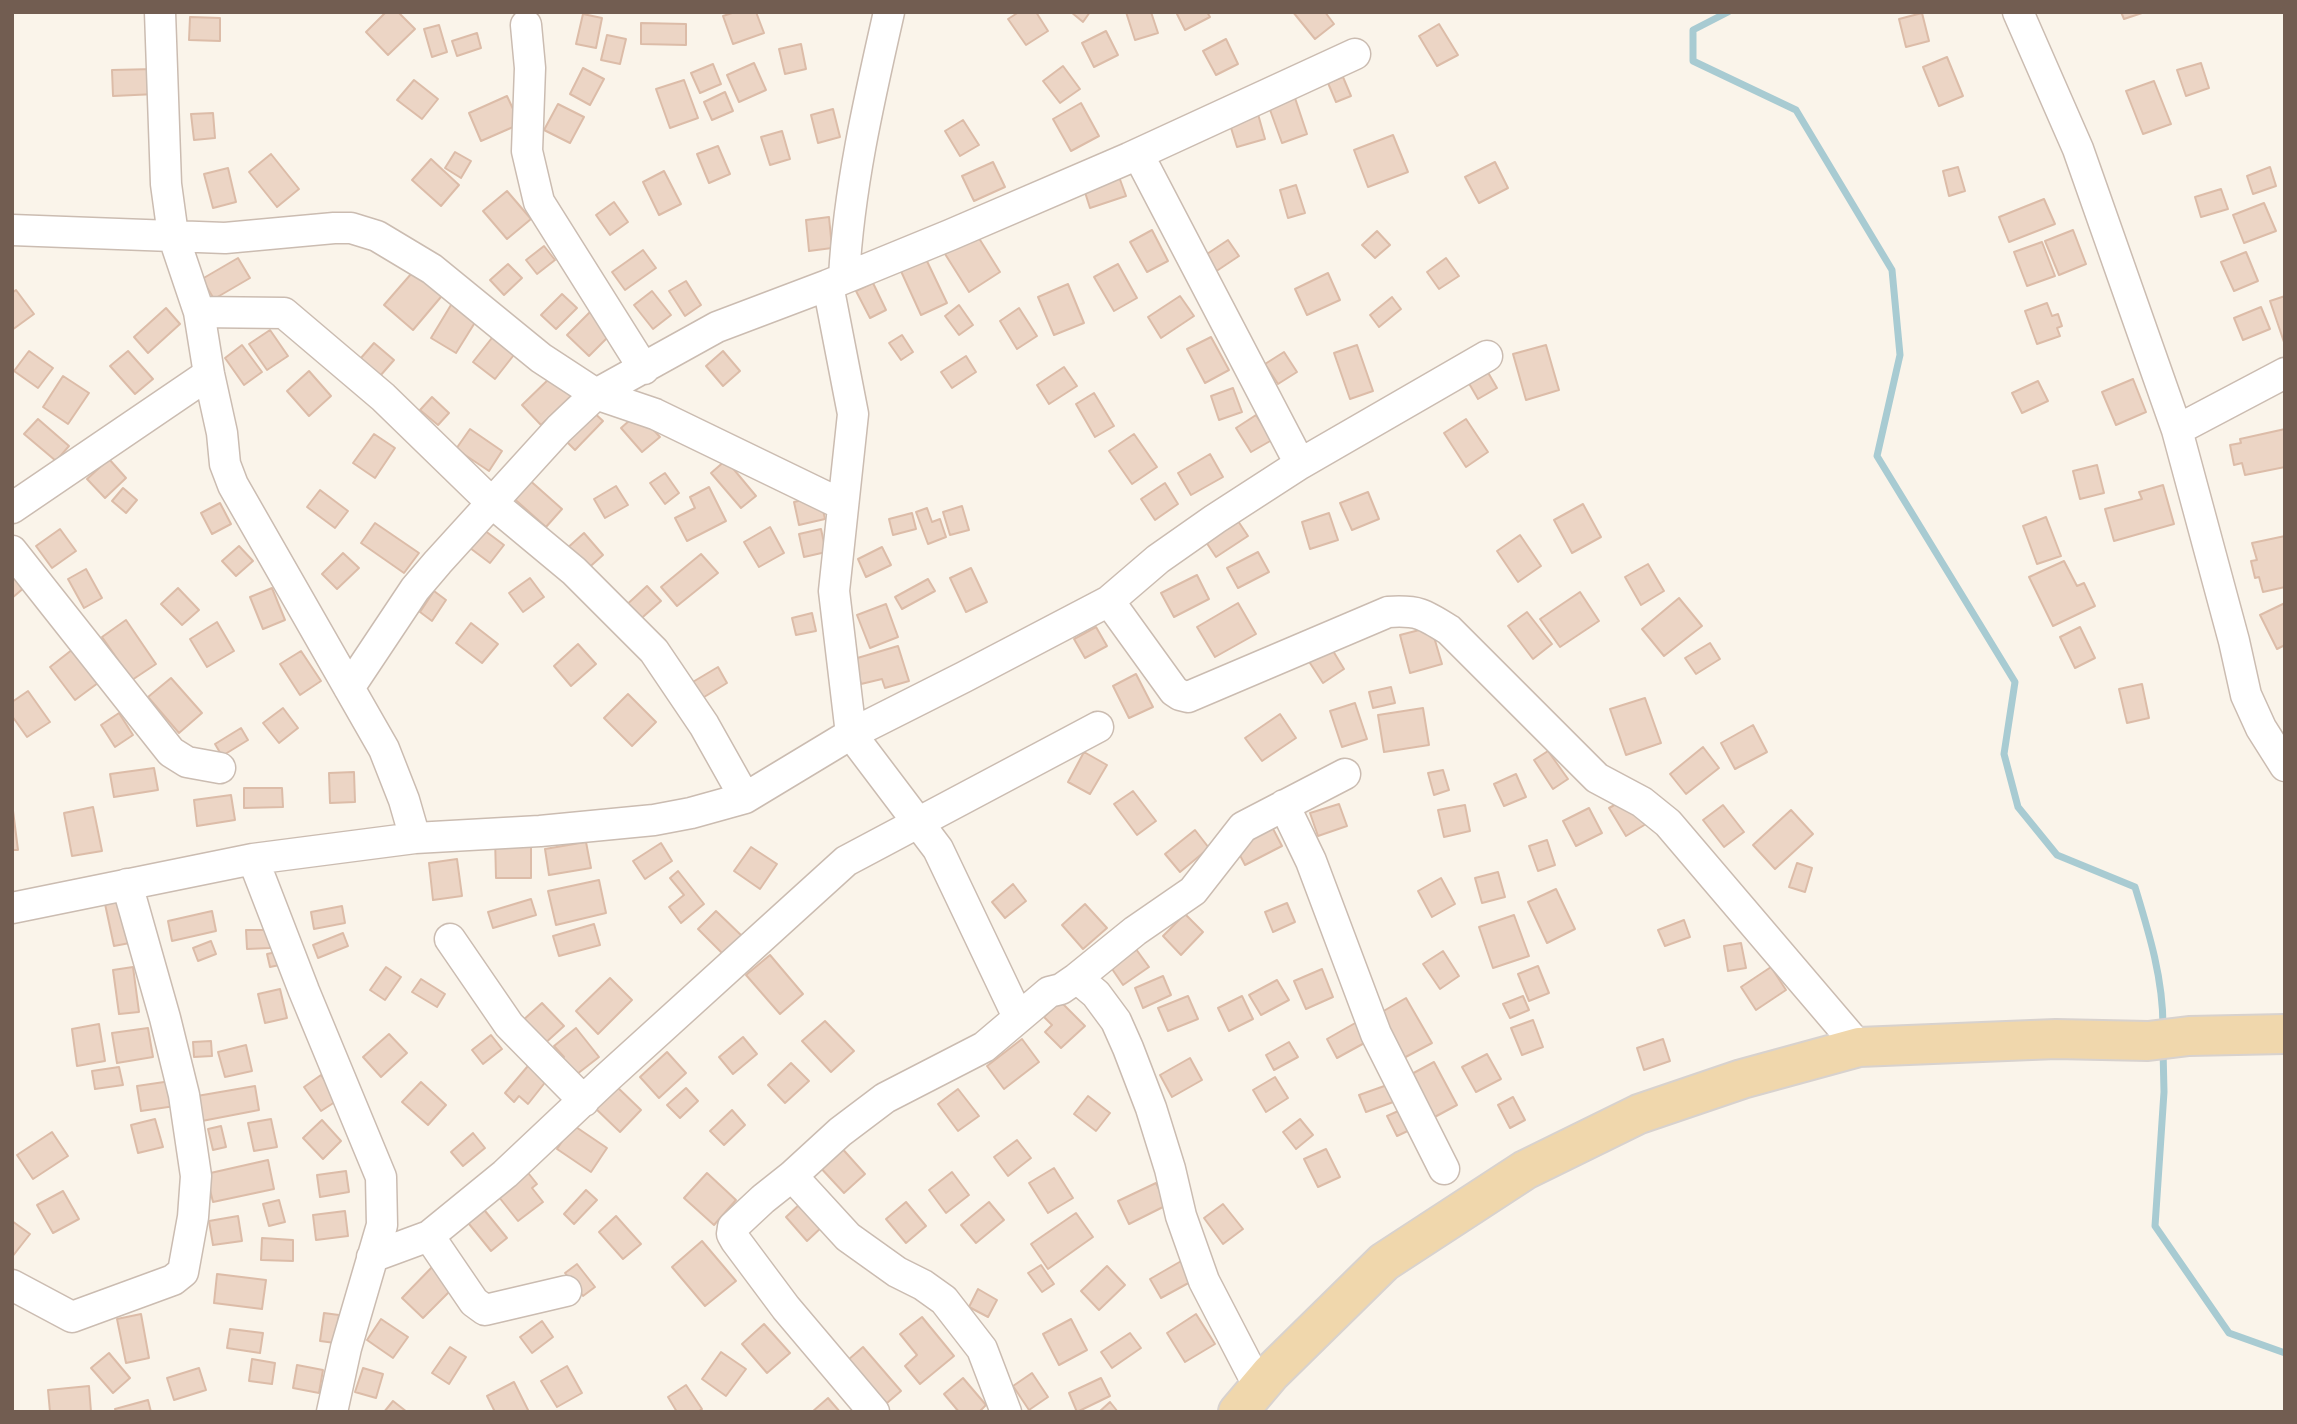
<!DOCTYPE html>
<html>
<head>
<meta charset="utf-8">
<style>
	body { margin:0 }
	#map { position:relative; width:2297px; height:1424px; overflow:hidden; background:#faf4ea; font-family:Roboto,sans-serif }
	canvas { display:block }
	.frame { position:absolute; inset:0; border:14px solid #725d51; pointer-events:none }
</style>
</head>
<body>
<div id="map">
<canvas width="2297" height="1424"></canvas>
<div class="frame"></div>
</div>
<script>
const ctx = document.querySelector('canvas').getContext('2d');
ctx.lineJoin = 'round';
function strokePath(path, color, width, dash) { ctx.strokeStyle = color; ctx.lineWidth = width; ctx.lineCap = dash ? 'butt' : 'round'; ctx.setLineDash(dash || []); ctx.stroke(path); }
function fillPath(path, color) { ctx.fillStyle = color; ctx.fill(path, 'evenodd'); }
const stream = new Path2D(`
	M1728,12L1693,30V61L1796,110L1892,270L1900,355L1877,456L2015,682L2004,754L2018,807L2057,855L2135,887C2149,933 2163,978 2163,1026
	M2163,1049L2164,1092L2155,1226L2229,1333L2285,1353`);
const building = new Path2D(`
	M386,12H398L415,29L388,55L366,32Z
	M735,12H756L764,33L733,44L723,16Z
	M1019,12H1036L1048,31L1026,45L1008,19Z
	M1071,12H1090L1083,22Z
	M1126,12H1151L1158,33L1135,40Z
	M1176,12H1207L1210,17L1185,30Z
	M1293,12H1325L1334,24L1315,39Z
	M2121,12H2145L2124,19Z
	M1922,13L1929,41L1906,47L1899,19Z
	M583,14L602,18L596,48L576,44Z
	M190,17L220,18V41L189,40Z
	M641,23L686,24V45L641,44Z
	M1439,24L1458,55L1437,66L1419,36Z
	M439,25L447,52L432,57L424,29Z
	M1106,31L1118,55L1094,67L1082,43Z
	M477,33L481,48L457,56L452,41Z
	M607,35L626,39L620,64L601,60Z
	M1226,39L1238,64L1216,75L1203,51Z
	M801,44L806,69L785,74L779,49Z
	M1947,57L1963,96L1939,106L1923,67Z
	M754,63L766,90L739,102L727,75Z
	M2201,63L2209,88L2186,96L2177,70Z
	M713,64L721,84L700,93L691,73Z
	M1063,66L1080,89L1060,103L1043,81Z
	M583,68L604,79L590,105L570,94Z
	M155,69L156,94L113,96L112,70Z
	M1343,77L1351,96L1336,102L1328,83Z
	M414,80L438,99L422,119L397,100Z
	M684,80L698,118L670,128L656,89Z
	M2154,81L2171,124L2143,134L2126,91Z
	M725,92L733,111L712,120L704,102Z
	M507,96L520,124L481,141L469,113Z
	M1295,98L1307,134L1282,143L1269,107Z
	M1081,103L1099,136L1071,151L1053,119Z
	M558,104L584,117L570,143L544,130Z
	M1256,107L1265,139L1237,147L1227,115Z
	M833,109L840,137L818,143L811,115Z
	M213,113L215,138L194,140L191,114Z
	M963,120L979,145L960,156L945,131Z
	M782,131L790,159L770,165L761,137Z
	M1393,135L1408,172L1368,187L1354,150Z
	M718,146L730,174L709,183L697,154Z
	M455,152L471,161L461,178L445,168Z
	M271,154L299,189L277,207L249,172Z
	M431,159L459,185L441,206L412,180Z
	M993,162L1005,187L974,201L962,176Z
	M1495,162L1508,188L1479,203L1465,177Z
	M1958,167L1965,191L1949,196L1943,171Z
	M2270,167L2276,186L2253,194L2247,176Z
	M228,168L236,202L213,208L204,174Z
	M664,171L681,204L659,215L643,182Z
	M1118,174L1126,196L1090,208L1083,186Z
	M1296,185L1305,213L1288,218L1280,190Z
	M2221,189L2228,209L2201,217L2195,197Z
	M507,191L531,219L507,239L483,211Z
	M2044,199L2055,224L2009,242L1999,217Z
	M614,202L628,222L610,235L596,215Z
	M2264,203L2276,231L2244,243L2233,215Z
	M829,217L832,248L809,251L806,220Z
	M972,227L1000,272L969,292L940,246Z
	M1152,230L1168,261L1147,272L1130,242Z
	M2073,230L2086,264L2059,275L2045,241Z
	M1377,231L1390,245L1375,258L1362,245Z
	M1228,240L1239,256L1209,276L1198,260Z
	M2042,242L2055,276L2027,286L2014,252Z
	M544,246L555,260L537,274L526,260Z
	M643,250L656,268L625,290L612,272Z
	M2246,252L2258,281L2234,291L2221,262Z
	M925,257L947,303L921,315L900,269Z
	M238,258L250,278L214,299L202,279Z
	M1446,258L1459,276L1439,289L1427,272Z
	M508,264L522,278L504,295L490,280Z
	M1118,264L1137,298L1114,311L1094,277Z
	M418,266L446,291L413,330L384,305Z
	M1328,273L1340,300L1307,315L1295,289Z
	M686,281L701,305L685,316L669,291Z
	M873,283L886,310L870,318L856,291Z
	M1068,284L1084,323L1054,335L1038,297Z
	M16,290L34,314L12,330V293Z
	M652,291L671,315L653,329L634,305Z
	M562,294L577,308L556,329L541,315Z
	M1180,296L1194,316L1161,338L1148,317Z
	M2285,296V345L2270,301Z
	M1392,297L1401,309L1379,327L1370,315Z
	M454,300L479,316L456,353L431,338Z
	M2047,303L2052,316L2058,314L2062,326L2057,328L2060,336L2037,344L2025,311Z
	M959,305L973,325L959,335L945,316Z
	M2261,307L2270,329L2243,340L2234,318Z
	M166,308L180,324L148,353L134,337Z
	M594,308L616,329L589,356L567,335Z
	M1019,308L1037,336L1017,349L1000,321Z
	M270,330L288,356L267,370L249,344Z
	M495,334L517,351L495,379L473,362Z
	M902,335L913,352L901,360L889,343Z
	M1211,337L1229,370L1205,383L1187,349Z
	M374,343L394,360L373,384L354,366Z
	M242,345L262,372L244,385L225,358Z
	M1357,345L1373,391L1350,399L1334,353Z
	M1546,345L1559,390L1526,400L1513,354Z
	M29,351L53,368L38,388L14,371Z
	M128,351L153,379L135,394L110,366Z
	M723,351L740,371L723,386L706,366Z
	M1284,352L1297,372L1278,384L1265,364Z
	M966,356L976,372L952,388L941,372Z
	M1064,367L1077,386L1049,404L1037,385Z
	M1486,369L1497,388L1478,399L1467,380Z
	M309,371L331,396L309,416L287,391Z
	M63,376L89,393L68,424L43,407Z
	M552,376L571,396L541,425L522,405Z
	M2133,379L2146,412L2116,425L2102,392Z
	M2038,381L2048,401L2022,413L2012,393Z
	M1233,388L1242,412L1219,420L1211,396Z
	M1094,393L1114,426L1095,437L1076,404Z
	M432,397L449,413L438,425L420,410Z
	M589,408L603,421L575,450L562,437Z
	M638,413L660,437L642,452L621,428Z
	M1256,415L1272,440L1251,452L1236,428Z
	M38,419L69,446L56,461L24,434Z
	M1466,419L1488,452L1466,467L1444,433Z
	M470,429L502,451L489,471L456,449Z
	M2285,429V467L2245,475L2242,463L2234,465L2230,445L2241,443L2240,439Z
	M374,434L395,448L375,478L353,463Z
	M1134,434L1157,467L1132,484L1109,451Z
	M1210,454L1223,477L1191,495L1178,473Z
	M109,459L126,478L105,498L87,479Z
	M726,460L756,496L741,508L711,473Z
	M2097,465L2104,493L2080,499L2073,471Z
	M665,473L679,493L665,504L650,483Z
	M526,477L562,509L546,527L510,495Z
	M1165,483L1178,504L1155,520L1141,499Z
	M2163,485L2174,524L2114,541L2105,509L2142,499L2139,492Z
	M616,486L628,505L605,518L594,499Z
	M709,487L726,521L687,541L675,518L695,508L690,497Z
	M123,488L137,500L126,513L112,501Z
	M320,490L348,511L335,528L307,507Z
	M1368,492L1379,519L1352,530L1340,503Z
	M820,496L825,519L799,525L794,502Z
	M220,503L231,524L212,534L201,513Z
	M1583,504L1601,537L1572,553L1554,520Z
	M962,506L969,530L950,535L943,512Z
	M927,508L932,522L940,519L946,537L928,544L916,512Z
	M912,513L916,529L893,535L889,519Z
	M1329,513L1338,540L1310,549L1302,522Z
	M1234,515L1248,536L1216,557L1202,536Z
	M2046,517L2061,556L2037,564L2023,526Z
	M375,523L419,553L404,573L361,543Z
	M770,527L784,553L759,567L744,542Z
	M60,529L76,551L52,568L36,546Z
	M821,529L826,552L804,557L799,534Z
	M484,530L504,545L490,563L470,548Z
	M584,533L603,555L584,572L564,551Z
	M1520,535L1541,566L1518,582L1497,551Z
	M2285,536V587L2263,592L2259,577L2255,578L2251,561L2257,560L2252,543Z
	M239,546L253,561L236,576L222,561Z
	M882,547L891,565L866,577L858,559Z
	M1258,552L1269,572L1238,588L1227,568Z
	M343,553L359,568L337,589L322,574Z
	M701,554L718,573L677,606L661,587Z
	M2064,561L2077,586L2084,583L2095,606L2053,626L2029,577Z
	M1648,564L1664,591L1641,605L1625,577Z
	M971,568L987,602L966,612L950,578Z
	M86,569L102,598L84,608L68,579Z
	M12,571L25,587L12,598Z
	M1197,575L1209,599L1174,617L1161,593Z
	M530,578L544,597L523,612L509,593Z
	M928,579L935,591L902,609L895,597Z
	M647,586L661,601L636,623L622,609Z
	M178,588L199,610L182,625L161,604Z
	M272,588L285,620L263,629L250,597Z
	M434,591L446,600L432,621L420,612Z
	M1580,592L1599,621L1560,647L1540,619Z
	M1679,598L1702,626L1664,656L1642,629Z
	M1238,603L1256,634L1215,657L1197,627Z
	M2285,603V645L2277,649L2260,615Z
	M886,604L898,637L870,648L857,615Z
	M1527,612L1552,644L1533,659L1508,626Z
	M812,613L816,631L796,635L792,618Z
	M126,620L156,664L132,680L102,637Z
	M217,622L234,651L207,667L190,639Z
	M471,623L498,644L482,663L456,643Z
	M1096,627L1107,646L1085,658L1074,639Z
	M1431,627L1442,664L1410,673L1400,635Z
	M2080,627L2095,658L2075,668L2060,637Z
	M1710,643L1720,659L1696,674L1685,658Z
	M578,644L596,664L571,686L554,666Z
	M898,646L909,681L885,688L882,679L861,684L854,659Z
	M1330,646L1344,669L1323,683L1308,660Z
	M73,649L98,683L75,700L50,667Z
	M301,651L321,681L300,695L280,664Z
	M718,667L727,683L696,702L686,686Z
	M1136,674L1153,707L1129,718L1113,686Z
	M171,678L202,713L179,733L148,697Z
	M2142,684L2149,718L2127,723L2119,689Z
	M1391,687L1395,703L1373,708L1369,692Z
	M28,691L50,722L27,737L12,716V702Z
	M628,694L656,722L632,746L604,718Z
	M1645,698L1661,743L1626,755L1610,709Z
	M1355,703L1367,739L1342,747L1330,711Z
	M283,708L298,728L279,743L263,723Z
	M1423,708L1429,745L1384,752L1378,715Z
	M119,713L133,735L115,747L101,725Z
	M1280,714L1296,738L1262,761L1245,738Z
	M1753,725L1767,752L1735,769L1721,743Z
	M241,728L248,740L222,756L215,744Z
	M1703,747L1719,768L1686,794L1670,774Z
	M1548,751L1568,779L1553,789L1534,760Z
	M1084,752L1107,765L1090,794L1068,782Z
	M154,768L158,790L114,797L110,774Z
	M1443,770L1449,790L1434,795L1428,773Z
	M354,772L355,802L330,803L329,773Z
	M1516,774L1526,797L1504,806L1494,784Z
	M244,788H282L283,807L244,808Z
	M1133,791L1156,821L1137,835L1114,804Z
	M231,795L235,820L197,826L194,800Z
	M1629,797L1646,824L1626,836L1609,808Z
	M12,803L18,850H12Z
	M1339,804L1347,826L1318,836L1310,813Z
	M1465,805L1470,831L1444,837L1438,810Z
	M1723,805L1744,832L1724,847L1703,820Z
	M93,807L102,851L72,856L64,813Z
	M1589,808L1602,833L1576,846L1563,821Z
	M1791,810L1813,834L1775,869L1753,845Z
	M1270,823L1282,846L1245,865L1233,842Z
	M1195,830L1209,848L1180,872L1165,854Z
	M531,836V878H496L495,837Z
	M1547,840L1555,865L1538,871L1529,846Z
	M586,842L591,868L549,875L545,849Z
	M661,843L672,861L645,879L633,861Z
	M751,847L777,864L760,889L734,871Z
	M457,859L462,896L433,900L429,863Z
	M1797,863L1812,868L1805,892L1789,887Z
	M678,871L704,904L681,923L669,907L684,895L670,878Z
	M1498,872L1505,897L1482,903L1475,878Z
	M1441,878L1455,904L1432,917L1418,891Z
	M599,880L606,913L556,925L548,891Z
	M1013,884L1026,901L1005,918L992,902Z
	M1556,889L1575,929L1547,943L1528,902Z
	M531,899L536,915L493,928L488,912Z
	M125,900L135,942L114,946L105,904Z
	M1287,903L1295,922L1273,932L1265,912Z
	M1085,904L1107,928L1083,949L1062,925Z
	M342,906L345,923L314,929L311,912Z
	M212,911L216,931L172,941L168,921Z
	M716,911L743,937L725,956L698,929Z
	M1185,914L1203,932L1181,955L1163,936Z
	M1514,915L1529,956L1493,968L1479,927Z
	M1684,920L1690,937L1665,946L1658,930Z
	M594,924L600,945L559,956L553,936Z
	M246,930H270V948L247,949Z
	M343,933L348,946L318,958L313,945Z
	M211,941L216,954L198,961L193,948Z
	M1741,943L1746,968L1728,971L1724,946Z
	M1133,945L1149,967L1123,985L1108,963Z
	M286,950L289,963L270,967L267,954Z
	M1443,951L1459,976L1440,989L1423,964Z
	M770,955L803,994L780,1014L746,975Z
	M1538,966L1549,993L1529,1001L1518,974Z
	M133,967L139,1012L119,1014L113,970Z
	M386,967L401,977L385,1000L370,990Z
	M1771,967L1786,990L1756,1010L1741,987Z
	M1322,969L1333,997L1306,1009L1294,981Z
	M1163,976L1171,995L1143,1008L1135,988Z
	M610,978L632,1000L598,1034L576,1011Z
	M421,979L445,994L437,1007L412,992Z
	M1277,980L1289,1000L1261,1015L1249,995Z
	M280,989L287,1018L265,1023L258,994Z
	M1188,996L1198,1019L1168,1031L1158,1008Z
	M1242,996L1253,1019L1229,1031L1218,1008Z
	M1523,996L1529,1010L1510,1018L1503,1004Z
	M1406,998L1432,1043L1400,1060L1375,1016Z
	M1060,1001L1085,1026L1061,1048L1045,1032L1052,1025L1044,1017Z
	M542,1003L564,1026L542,1046L521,1022Z
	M1533,1020L1543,1047L1522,1055L1511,1028Z
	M825,1021L854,1051L831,1072L802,1041Z
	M1357,1022L1368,1041L1337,1058L1327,1039Z
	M99,1024L105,1061L77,1066L72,1029Z
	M148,1028L153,1057L117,1063L112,1033Z
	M576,1028L599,1057L572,1078L559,1062L564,1057L554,1046Z
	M389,1034L407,1053L381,1077L363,1057Z
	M491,1035L502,1049L483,1064L472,1050Z
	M743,1037L757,1054L733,1074L719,1057Z
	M1022,1039L1039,1062L1004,1089L987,1066Z
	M1663,1039L1670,1061L1644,1070L1637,1048Z
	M211,1041L212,1056L194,1057L193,1042Z
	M1289,1042L1298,1057L1274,1070L1266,1055Z
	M246,1045L252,1071L225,1077L218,1052Z
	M667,1052L686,1073L659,1098L640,1077Z
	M1487,1054L1501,1079L1476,1092L1462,1067Z
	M1190,1058L1202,1080L1172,1097L1160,1075Z
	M533,1060L551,1075L528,1104L519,1096L514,1102L505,1093Z
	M1434,1062L1457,1105L1431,1119L1408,1076Z
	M791,1063L809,1081L785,1103L768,1085Z
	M119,1067L123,1085L95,1089L92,1071Z
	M321,1075L338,1100L321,1111L304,1087Z
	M1275,1077L1288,1098L1266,1112L1253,1090Z
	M171,1081L175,1106L141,1111L137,1086Z
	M421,1082L446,1105L428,1125L402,1102Z
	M1390,1084L1396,1101L1366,1112L1359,1095Z
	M615,1085L641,1110L620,1132L594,1107Z
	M255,1086L259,1110L202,1121L197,1096Z
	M686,1088L698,1101L680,1118L667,1105Z
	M958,1089L979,1116L958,1131L938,1104Z
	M1088,1096L1110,1113L1096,1131L1074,1114Z
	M1513,1097L1525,1120L1510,1128L1498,1105Z
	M1405,1108L1414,1128L1397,1136L1387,1116Z
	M732,1110L745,1125L724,1145L710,1131Z
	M155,1119L163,1147L138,1153L131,1125Z
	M271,1119L277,1147L254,1151L248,1123Z
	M1300,1119L1313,1135L1296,1149L1283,1132Z
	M322,1120L341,1141L323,1159L303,1138Z
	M573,1125L607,1148L591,1172L557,1149Z
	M221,1126L226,1147L213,1150L208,1129Z
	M52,1132L68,1156L33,1179L17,1155Z
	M473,1133L485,1148L463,1166L451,1152Z
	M1017,1140L1031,1158L1008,1176L994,1157Z
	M839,1145L865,1174L844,1193L818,1165Z
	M1326,1149L1340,1177L1318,1187L1304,1159Z
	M268,1160L274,1189L213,1202L206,1174Z
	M521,1164L537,1184L532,1188L543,1202L518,1221L491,1187Z
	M1054,1168L1073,1198L1048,1213L1029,1183Z
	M346,1171L349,1192L320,1197L317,1175Z
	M952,1172L969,1195L946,1213L929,1190Z
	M707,1173L736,1200L714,1225L684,1198Z
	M1156,1183L1167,1205L1129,1224L1118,1201Z
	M586,1190L597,1200L574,1224L564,1214Z
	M63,1191L79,1219L53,1233L37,1205Z
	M279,1200L285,1222L269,1226L263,1204Z
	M477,1201L507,1238L491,1251L461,1214Z
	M803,1201L824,1225L807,1241L786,1217Z
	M906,1202L926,1226L906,1243L886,1219Z
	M989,1202L1004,1220L976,1243L961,1225Z
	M1223,1204L1243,1229L1223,1244L1204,1218Z
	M345,1211L348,1236L316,1240L313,1215Z
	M1076,1213L1093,1237L1048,1269L1031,1244Z
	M238,1216L242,1241L213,1245L209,1221Z
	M616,1216L641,1244L623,1259L599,1232Z
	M12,1221L30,1234L12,1257Z
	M262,1238L293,1240V1261L261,1260Z
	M702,1241L736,1281L705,1306L672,1267Z
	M1183,1260L1194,1280L1161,1298L1150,1279Z
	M435,1264L456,1285L423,1318L402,1298Z
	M577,1264L595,1287L583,1296L565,1273Z
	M1041,1265L1054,1284L1042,1292L1028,1273Z
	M1107,1266L1125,1285L1099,1310L1081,1291Z
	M217,1274L266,1280L262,1309L214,1303Z
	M978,1289L997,1300L988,1317L969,1307Z
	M324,1313L339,1315L335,1343L320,1341Z
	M141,1314L149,1358L126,1363L117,1319Z
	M1196,1314L1215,1344L1185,1362L1167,1333Z
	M922,1317L954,1356L920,1384L905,1366L917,1355L900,1334Z
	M381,1319L408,1337L393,1358L367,1340Z
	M1071,1319L1087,1350L1059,1365L1043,1334Z
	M542,1321L553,1337L532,1353L520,1337Z
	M764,1324L790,1353L767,1373L742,1344Z
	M230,1329L263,1333L260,1353L227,1348Z
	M1130,1333L1141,1348L1112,1368L1101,1352Z
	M450,1347L466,1357L449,1384L432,1373Z
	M863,1347L901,1391L880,1409L841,1366Z
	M721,1352L746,1369L726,1396L702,1379Z
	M109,1353L130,1378L113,1393L91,1368Z
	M252,1359L275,1363L272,1384L249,1381Z
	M297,1365L323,1370L319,1393L293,1388Z
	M567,1366L582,1393L557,1407L541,1381Z
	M199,1368L206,1390L174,1400L167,1378Z
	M363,1368L383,1374L376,1398L355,1392Z
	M1032,1373L1048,1397L1029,1410L1013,1386Z
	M963,1378L986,1405L979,1412H959L944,1394Z
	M1101,1378L1110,1396L1077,1412L1069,1393Z
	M514,1382L529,1412H495L487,1396Z
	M686,1385L702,1409L698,1412H677L668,1397Z
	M89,1386L91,1412H50L48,1390Z
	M828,1398L840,1412H812Z
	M148,1400L151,1412H116L115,1409Z
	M393,1401L407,1412H384Z
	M1110,1402L1118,1412H1099Z`);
const minor = new Path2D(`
	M160,12L166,184L173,235L199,312L209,374L222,433L225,464L233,485L384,749L404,800L415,838
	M2018,12L2078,149L2177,430L2234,641L2246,695L2261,728L2285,766
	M526,25L530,68L527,151L539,202L644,369
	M1138,154L1300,464
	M12,230L225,238L334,228H351L377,236L432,269L541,358L596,394L655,414L843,505
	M844,277C849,187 869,100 889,12
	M828,285L853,414L834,591L851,734L938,849L1018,1017
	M199,312L284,313L383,397L491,502L574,571L654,651L704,725L745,798
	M2177,430L2285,373
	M12,508L209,374
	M12,551L171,752L187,762L220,768
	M1109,601L1174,691L1180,695L1188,697L1388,612C1418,610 1424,614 1449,630L1597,778L1642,802L1668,823L1859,1047
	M349,688L415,589L438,562L559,429L596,394L717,327L828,285L950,235L1129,158L1355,54
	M1284,805L1311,861L1376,1034L1444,1169
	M253,859L304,991L381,1177L382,1225L346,1348L332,1412
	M12,908L253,859L415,838L540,831L654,820L691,813L745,798L851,734L964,677L1109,601L1158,559L1215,519L1300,464L1487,356
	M450,939L509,1025L584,1101
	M1077,978L1135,931L1193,891L1243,827L1345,774
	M792,1176L848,1237L897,1272L923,1285L944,1300L982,1349L1006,1412
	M429,1236L474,1302L485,1310L566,1291
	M372,1257L429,1236L505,1174L608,1077L846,861L1098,727
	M12,1285L72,1317L173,1280L183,1272L193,1217L196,1176L184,1095L165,1018L127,884
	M874,1412L786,1308L736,1241L732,1234L733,1227L763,1199L792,1176L840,1132L885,1098L984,1047L1049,992L1061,989L1077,978L1096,994L1116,1021L1128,1048L1151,1108L1170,1169L1181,1216L1204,1281L1259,1387`);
const major = new Path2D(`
	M1238,1412L1271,1373L1384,1262L1525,1170L1639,1114L1742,1079L1859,1047L2056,1039L2148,1041L2189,1036L2285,1034`);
strokePath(stream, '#a8cbd2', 7);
fillPath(building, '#ecd5c5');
strokePath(building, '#dcbca8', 2);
strokePath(minor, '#cbbcb1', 33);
strokePath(major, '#d8d2ce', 42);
strokePath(minor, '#fff', 30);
strokePath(major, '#f0d7ac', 38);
</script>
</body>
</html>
